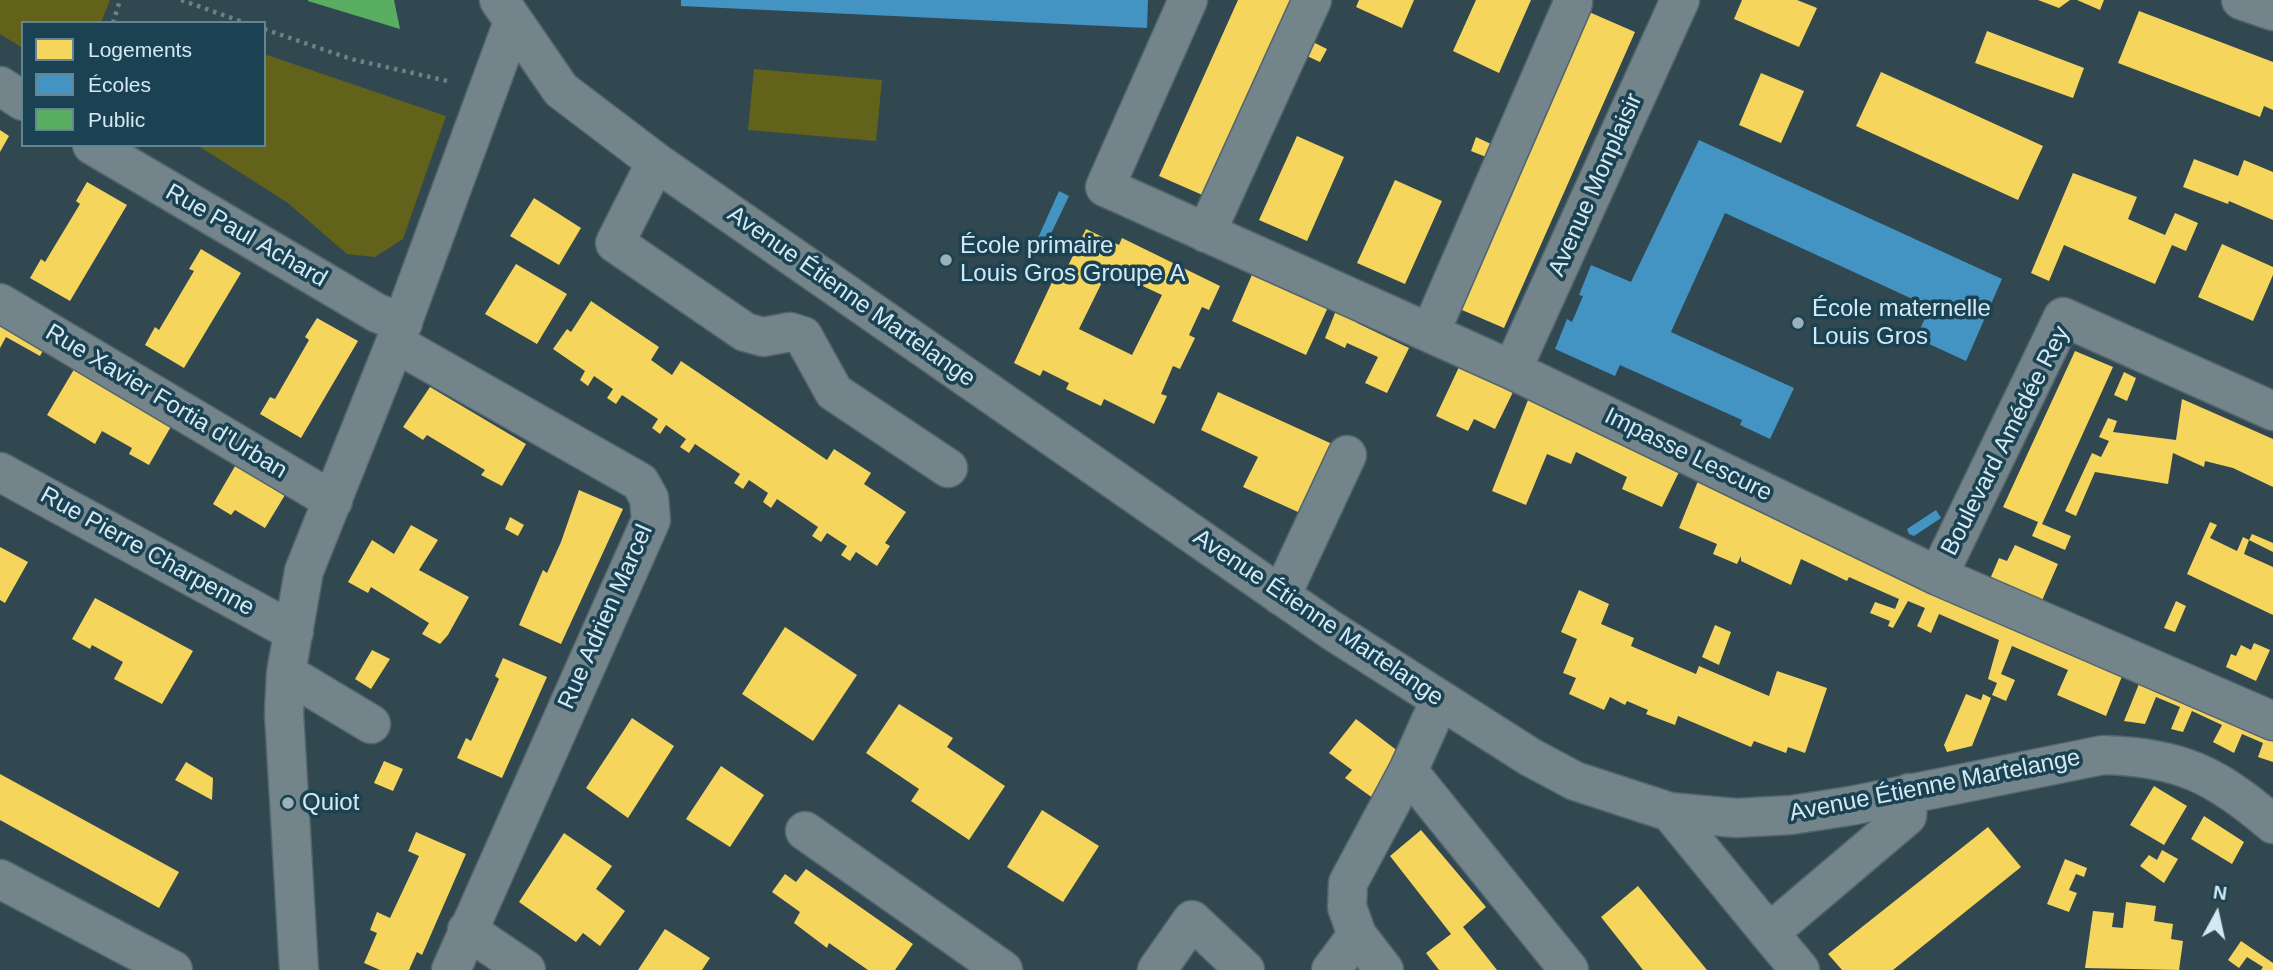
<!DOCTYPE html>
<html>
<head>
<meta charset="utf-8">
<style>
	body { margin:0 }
	#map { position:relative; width:2273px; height:970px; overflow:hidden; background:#324851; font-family:Arial,sans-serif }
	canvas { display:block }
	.legend { position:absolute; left:21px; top:21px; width:245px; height:126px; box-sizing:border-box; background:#1a4252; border:2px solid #648592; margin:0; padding:9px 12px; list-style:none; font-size:21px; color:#d4e9f3 }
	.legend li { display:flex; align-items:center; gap:14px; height:35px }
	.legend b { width:35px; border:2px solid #648592 }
	.north { position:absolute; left:2182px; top:879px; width:70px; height:70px; -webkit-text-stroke:5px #1a4252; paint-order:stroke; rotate:8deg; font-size:19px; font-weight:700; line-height:28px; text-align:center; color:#d4e9f3 }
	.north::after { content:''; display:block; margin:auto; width:24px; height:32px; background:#d4e9f3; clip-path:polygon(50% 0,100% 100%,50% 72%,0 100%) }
</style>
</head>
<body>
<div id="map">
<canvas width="2273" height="970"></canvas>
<ul class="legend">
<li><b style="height:19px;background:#f6d55c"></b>Logements</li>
<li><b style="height:19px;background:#4393c3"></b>Écoles</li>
<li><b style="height:19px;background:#5aae61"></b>Public</li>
</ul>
<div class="north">N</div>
</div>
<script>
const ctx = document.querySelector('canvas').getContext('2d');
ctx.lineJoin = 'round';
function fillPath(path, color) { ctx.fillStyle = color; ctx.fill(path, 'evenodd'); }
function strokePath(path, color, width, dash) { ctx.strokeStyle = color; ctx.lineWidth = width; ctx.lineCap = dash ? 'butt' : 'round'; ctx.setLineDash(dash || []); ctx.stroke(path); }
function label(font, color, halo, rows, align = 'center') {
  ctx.font = font + ' Arial,sans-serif'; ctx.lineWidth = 7; ctx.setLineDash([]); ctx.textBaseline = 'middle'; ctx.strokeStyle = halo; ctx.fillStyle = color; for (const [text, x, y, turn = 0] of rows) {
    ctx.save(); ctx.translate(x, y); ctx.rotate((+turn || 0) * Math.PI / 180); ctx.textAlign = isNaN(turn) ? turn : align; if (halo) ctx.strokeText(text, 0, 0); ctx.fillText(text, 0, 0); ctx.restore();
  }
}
const green = new Path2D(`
	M0,0H110L101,23H23V48L0,34Z
	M264,54L446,116L403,239L375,257L347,254L288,203L197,145H264Z
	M754,69L882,80L876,141L748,130Z`);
const homes = new Path2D(`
	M1238,0H1291L1207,197L1159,176Z
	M1359,0H1414L1402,28L1356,7Z
	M1476,0H1531L1499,73L1453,51Z
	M1742,0H1797L1817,8L1799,47L1734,19Z
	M2038,0H2070L2059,8Z
	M2077,0H2104L2100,10Z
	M2139,11L2273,62V110L2264,106L2260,117L2118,63Z
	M1589,12L1635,32L1504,328L1455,307Z
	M1987,31L2084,68L2073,98L1975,63Z
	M1313,42L1327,49L1320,62L1307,56Z
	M1881,72L2043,146L2018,200L1856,126Z
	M1761,73L1804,91L1781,143L1739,125Z
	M0,130L9,136L0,152Z
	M1297,136L1344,157L1307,241L1259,220Z
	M1476,137L1491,144L1486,157L1471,151Z
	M2194,159L2238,176L2244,160L2273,172V220L2229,201L2228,204L2183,187Z
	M2073,173L2137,197L2128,219L2165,235L2175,213L2198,223L2186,251L2172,245L2155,284L2064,245L2049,281L2031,273Z
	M1395,180L1442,201L1405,284L1357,263Z
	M87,182L127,205L70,301L30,278L41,259L45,262L80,204L76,201Z
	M534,198L581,228L559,265L510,236Z
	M1086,229L1119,245L1122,238L1220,286L1209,310L1202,307L1189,335L1195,338L1180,369L1173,366L1161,394L1167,396L1154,424L1104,399L1101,406L1066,389L1069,383L1043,370L1040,376L1014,363L1060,265L1067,268ZM1108,270L1162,295L1132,355L1079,329Z
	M2222,244L2273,267V275L2253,321L2198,297Z
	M201,249L241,273L184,368L145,345L155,327L159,330L194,271L189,269Z
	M516,264L567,294L537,344L485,314Z
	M1254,270L1329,305L1306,355L1232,321Z
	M591,301L659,347L651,360L672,375L681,361L827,460L834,449L871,473L864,484L906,512L885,543L890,546L877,566L856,552L850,561L841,555L847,546L827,533L821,542L812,536L818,527L777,499L771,508L763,502L768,493L749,480L743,489L734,483L740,474L695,444L689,453L680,447L686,439L666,425L660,434L652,428L658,419L622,395L616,404L607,398L613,389L594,376L588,386L580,380L585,371L553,349L567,329L571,332Z
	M1337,308L1359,319L1357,323L1409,348L1387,393L1365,383L1378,357L1347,343L1345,348L1325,338Z
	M317,318L358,341L301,438L260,414L270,397L275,399L309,340L305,337Z
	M0,321L45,347L40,356L6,337L0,348Z
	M2075,351L2113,367L2042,524L2071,536L2065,550L2032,536L2038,522L2003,507Z
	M76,366L173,423L149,465L129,454L132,448L102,431L95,444L47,415Z
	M1459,367L1513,392L1495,429L1474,419L1468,431L1436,416Z
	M2124,372L2136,378L2127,401L2114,395Z
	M430,387L526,444L502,486L481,475L485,470L427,435L423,440L403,427Z
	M1218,392L1341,448L1309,517L1243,487L1258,457L1201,430Z
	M2182,399L2273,439V487L2233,468L2205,461L2204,467L2173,453L2168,484L2095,472L2076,516L2065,511L2092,453L2101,457L2109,441L2099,437L2108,418L2117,421L2113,432L2176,440Z
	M1528,400L1679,472L1662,507L1622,489L1627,477L1576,452L1571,464L1547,454L1526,505L1492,491Z
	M238,461L288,490L265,528L235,510L231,515L213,504Z
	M1698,481L2125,669L2106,716L2057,695L2068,670L2012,646L2001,674L2015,680L2006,701L1992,695L1997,683L1988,679L1999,640L1939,614L1931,633L1917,626L1925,608L1908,601L1893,628L1888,626L1890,621L1870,613L1875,602L1895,609L1899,599L1849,577L1847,581L1801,559L1791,585L1741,561V556L1737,564L1713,554L1717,544L1679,528Z
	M579,490L623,509L561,644L519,625L543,570L547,573L561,542Z
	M510,517L524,525L518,536L505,529Z
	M2210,522L2217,525L2210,538L2237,551L2243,537L2249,540L2244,554L2273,567V615L2187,574Z
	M411,525L438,540L419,570L469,597L448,635L440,644L422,634L429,623L371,587L368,593L348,582L372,540L394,554Z
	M2252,534L2273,543V552L2249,540Z
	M2015,545L2058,564L2040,605L1990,579L1999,558L2007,561Z
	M0,547L28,562L5,603L0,600Z
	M1579,590L1609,604L1601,624L1634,638L1631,646L1696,674L1699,666L1769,696L1777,671L1827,688L1805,753L1788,747L1786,753L1754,741L1751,747L1678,716L1675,725L1646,714L1648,710L1627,701L1625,705L1610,697L1604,710L1569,694L1576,678L1563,673L1577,639L1561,632Z
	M95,598L193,651L162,704L114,679L123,662L92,645L90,649L72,639Z
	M2176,601L2186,606L2175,632L2164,628Z
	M1715,625L1731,632L1719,665L1702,657Z
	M785,627L857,675L813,741L742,694Z
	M2254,643L2270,650L2256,681L2226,667L2231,654L2236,656L2241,645L2251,650Z
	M372,650L390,659L371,689L355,679Z
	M503,658L547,677L502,778L457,758L466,738L471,741L499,679L495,676Z
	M2145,669L2273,725V762L2258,757L2263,743L2242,734L2234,753L2213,742L2222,725L2192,711L2183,732L2171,729L2180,707L2156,697L2145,724L2124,721Z
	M1966,694L1981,700L1983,694L1991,698L1972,746L1947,752L1944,745Z
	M899,704L953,738L947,747L1005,786L969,840L911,801L919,789L866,753Z
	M632,718L674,746L628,818L586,788Z
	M1356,719L1399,752L1377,801L1345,778L1352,770L1329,753Z
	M384,761L403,769L393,791L374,783Z
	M186,762L213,778L212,800L175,780Z
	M721,766L764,795L730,847L686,819Z
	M0,774L179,872L159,908L0,820Z
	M2154,786L2187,806L2164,845L2130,825Z
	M1042,810L1099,846L1063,902L1007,867Z
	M2204,816L2244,842L2232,864L2191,839Z
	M1988,827L2021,867L1893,970H1842L1828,954Z
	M1421,830L1486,907L1463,927L1497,970H1439L1426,953L1451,934L1390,856Z
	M416,832L466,854L422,955L417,952L409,970H380L364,963L377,933L370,930L377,912L390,918L419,856L408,851Z
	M564,833L612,866L596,889L625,911L600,946L583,933L576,942L519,902Z
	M2162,850L2178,859L2164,883L2140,866L2149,855L2157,860Z
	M2065,859L2087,868L2084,877L2076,874L2069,890L2077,893L2069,912L2047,904Z
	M806,869L913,944L895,970H868L829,943L827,948L794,923L800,912L772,892L785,874L796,882Z
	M1638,886L1707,970H1643L1601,917Z
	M2126,902L2156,906L2154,921L2173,924L2171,939L2183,941L2179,970L2085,968L2093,911L2114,913L2112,927L2123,928Z
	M665,929L710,958L702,970H638Z
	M2241,941L2273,963V970H2261L2263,967L2247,957L2239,968L2228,960Z`);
const schools = new Path2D(`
	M681,0H1148L1147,28L681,6Z
	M1699,140L2002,279L1966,361L1916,338L1930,307L1725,213L1671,332L1794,388L1770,439L1740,425L1742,420L1620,365L1615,376L1555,349L1567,319L1572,322L1583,296L1579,295L1591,265L1631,282Z
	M1059,191L1069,196L1047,242L1038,238Z
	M1936,510L1941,518L1914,536L1909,534L1907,529Z`);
const public = new Path2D(`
	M394,0L400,29L308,1V0Z`);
const path = new Path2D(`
	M181,0L246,23
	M113,23L120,0
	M264,29L351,59L452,82`);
const minor = new Path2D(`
	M499,0L561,90L656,162L1331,630L1530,757L1575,781L1670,812L1736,818L1791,815L1850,806L2103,755C2180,757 2216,775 2273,824
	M1188,0L1105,187L1512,370L1938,576L2273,721
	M2241,0L2273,11
	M0,86L23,101
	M92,145L377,313L403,323
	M656,162L615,243L745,332L763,337L790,332L803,336L834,392L948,468
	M1206,233L1312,0
	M0,303L333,501
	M1430,333L1573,3L1572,0
	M395,343L640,482L649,498L651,520L451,970
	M1512,370L1680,0
	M0,472L294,632
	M1938,576L2063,317L2273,411
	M1281,596L1347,455
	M286,673L371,724
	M1408,771L1569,970
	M1670,812L1769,933
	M805,831L1003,970
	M0,879L173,970
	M467,930L526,970
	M299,970L284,713L286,673L304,571L395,343L513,22
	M1157,970L1192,920L1245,970
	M1331,970L1357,935
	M1384,970L1357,935L1347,907L1348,883L1408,771L1440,700
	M1800,970L1769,933L1907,816L1909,793`);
const markers = [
	[946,260,7,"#9bb1ba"],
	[1798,323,7,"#9bb1ba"],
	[288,803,7,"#9bb1ba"]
];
const streetNames = [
	["Avenue Monplaisir",1596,185,-66],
	["Rue Paul Achard",246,236,30],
	["Avenue Étienne Martelange",851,297,35],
	["Rue Xavier Fortia d'Urban",166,402,31],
	["Boulevard Amédée Rey",2006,441,-63],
	["Impasse Lescure",1688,455,26],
	["Rue Pierre Charpenne",147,552,29],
	["Rue Adrien Marcel",606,617,-66],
	["Avenue Étienne Martelange",1318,618,34],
	["Avenue Étienne Martelange",1935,786,-11]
];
const poiNames = [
	["École primaire",960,246],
	["Louis Gros Groupe A",960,274],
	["École maternelle",1812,309],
	["Louis Gros",1812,337],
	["Quiot",302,803]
];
fillPath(green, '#62621b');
fillPath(homes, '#f6d55c');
fillPath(schools, '#4393c3');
fillPath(public, '#5aae61');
strokePath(minor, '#52656d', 41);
strokePath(path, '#707f86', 4.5, [3.5, 5]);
strokePath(minor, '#73848a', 38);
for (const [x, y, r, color] of markers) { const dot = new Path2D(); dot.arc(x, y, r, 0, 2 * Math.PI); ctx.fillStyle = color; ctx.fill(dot); strokePath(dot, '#1a4252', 2.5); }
label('24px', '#d4e9f3', '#1a4252', streetNames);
label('24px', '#d4e9f3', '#1a4252', poiNames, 'left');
</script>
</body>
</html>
